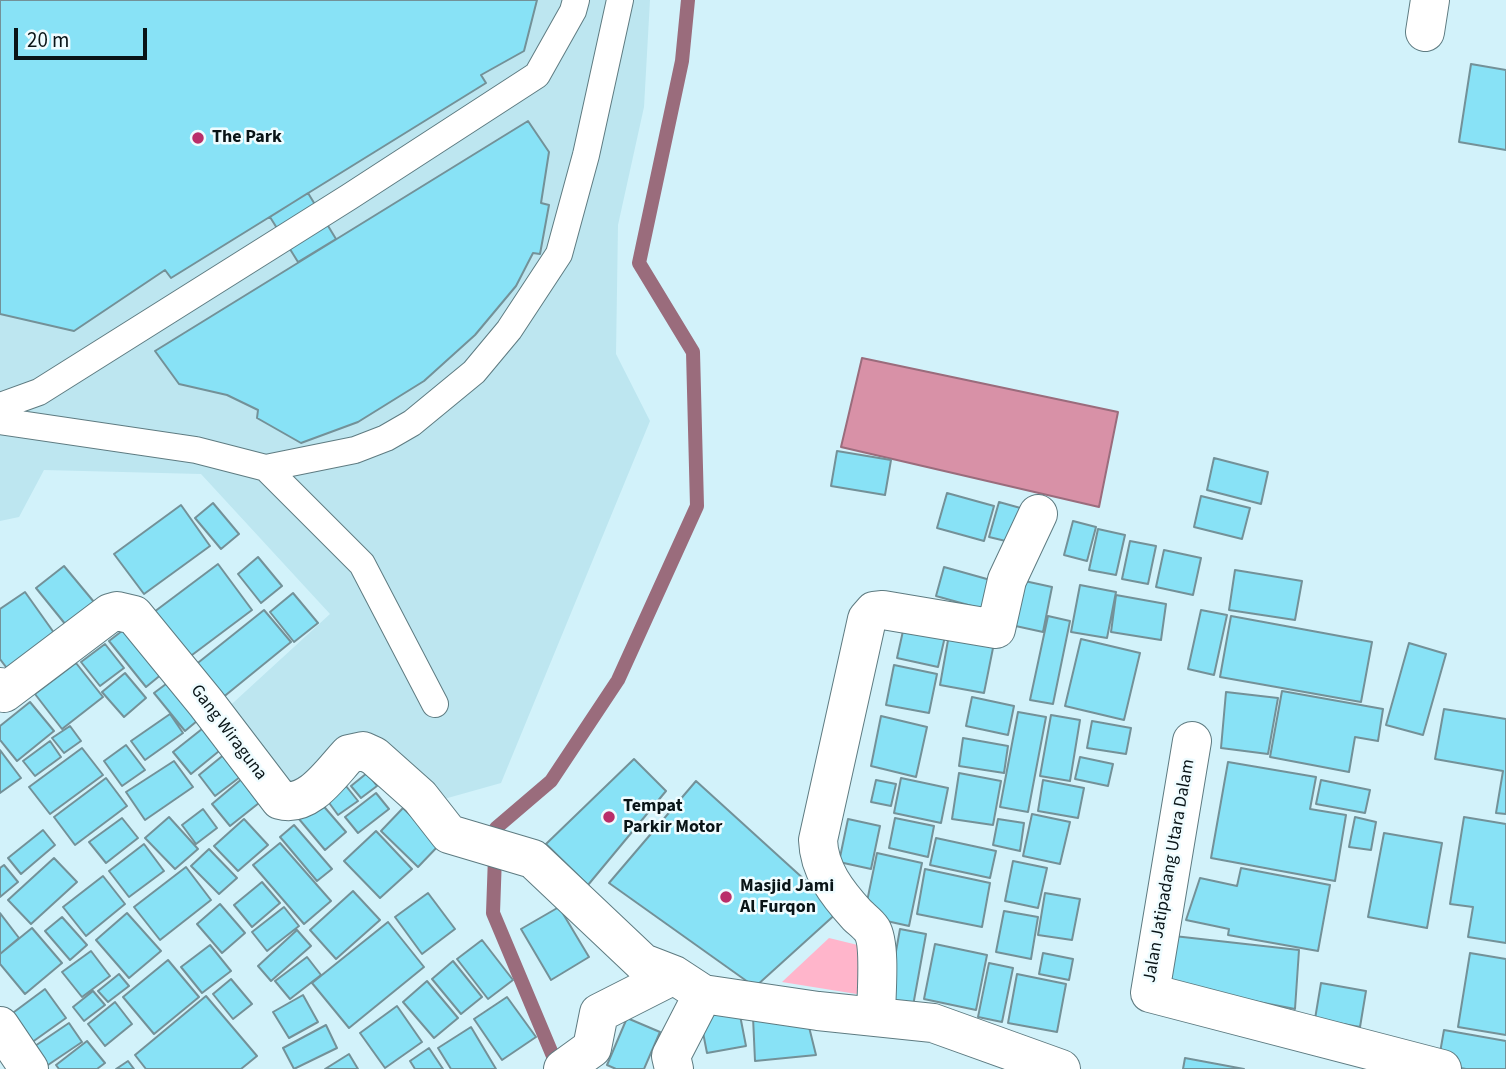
<!DOCTYPE html>
<html>
<head>
<meta charset="utf-8">
<style>
	body { margin:0 }
	#map { position:relative; width:1506px; height:1069px; overflow:hidden; background:#d2f2fa; font-family:"Source Sans 3",sans-serif }
	canvas { display:block }
	.scale { position:absolute; left:14px; top:28px; width:133px; height:32px; box-sizing:border-box; border:4px solid #091417; border-top:0; padding-left:9px; font-size:21px; line-height:24px; white-space:nowrap; color:#091417; -webkit-text-stroke:5px #effcff; paint-order:stroke }
</style>
</head>
<body>
<div id="map">
<canvas width="1506" height="1069"></canvas>
<div class="scale">20 m</div>
</div>
<script>
const ctx = document.querySelector('canvas').getContext('2d');
ctx.lineJoin = 'round';
function fillPath(path, color) { ctx.fillStyle = color; ctx.fill(path, 'evenodd'); }
function strokePath(path, color, width, dash) { ctx.strokeStyle = color; ctx.lineWidth = width; ctx.lineCap = dash ? 'butt' : 'round'; ctx.setLineDash(dash || []); ctx.stroke(path); }
function label(font, color, halo, rows, align = 'center') {
  ctx.font = font + ' "Source Sans 3",sans-serif'; ctx.lineWidth = 5; ctx.setLineDash([]); ctx.textBaseline = 'middle'; ctx.strokeStyle = halo; ctx.fillStyle = color; for (const [text, x, y, turn = 0] of rows) {
    ctx.save(); ctx.translate(x, y); ctx.rotate((+turn || 0) * Math.PI / 180); ctx.textAlign = isNaN(turn) ? turn : align; if (halo) ctx.strokeText(text, 0, 0); ctx.fillText(text, 0, 0); ctx.restore();
  }
}
const built = new Path2D(`
	M0,0H650L644,107L618,225L616,354L650,421L501,783L437,801L383,749L290,794L222,713L330,614L201,474L44,470L19,517L0,521Z`);
const green = new Path2D(`
	M829,938L870,948L869,996L782,982Z`);
const water = new Path2D(`
	M862,358L1118,412L1099,507L841,447Z`);
const stream = new Path2D(`
	M558,1068L493,913L496,828L551,781L618,680L697,506L693,352L639,263L682,61L688,0`);
const building = new Path2D(`
	M0,0H537L524,51L481,75L486,83L171,278L165,270L74,331L0,314Z
	M1471,64L1506,70V150L1459,142Z
	M528,121L549,152L541,203L549,205L540,254L533,253L516,286L475,335L424,381L358,422L301,443L257,418L258,410L227,395L179,384L155,351Z
	M308,193L336,239L298,262L270,217Z
	M837,451L891,460L885,495L831,486Z
	M1214,458L1268,472L1261,504L1207,490Z
	M947,493L994,506L984,541L937,528Z
	M1201,496L1250,508L1242,539L1194,527Z
	M999,502L1024,509L1014,543L989,537Z
	M213,503L239,534L221,549L195,518Z
	M181,505L210,546L144,594L114,554Z
	M1073,521L1096,527L1087,561L1064,555Z
	M1098,529L1125,535L1116,575L1089,570Z
	M1130,541L1156,546L1148,584L1122,579Z
	M1164,550L1201,558L1193,595L1156,587Z
	M258,557L282,586L261,603L238,574Z
	M218,564L252,610L184,661L150,615Z
	M64,566L94,602L66,625L36,588Z
	M944,567L994,581L986,610L936,596Z
	M1235,570L1302,581L1295,620L1229,610Z
	M1020,580L1052,587L1043,632L1011,625Z
	M1080,585L1116,592L1107,638L1071,632Z
	M25,592L57,637L9,671L0,659V609Z
	M293,593L318,623L294,642L270,612Z
	M1116,595L1166,604L1161,640L1111,632Z
	M264,610L291,642L216,703L189,670Z
	M1201,610L1227,615L1214,675L1188,669Z
	M1048,616L1070,621L1053,704L1030,700Z
	M1231,616L1372,642L1361,702L1220,677Z
	M905,622L946,632L938,667L897,658Z
	M131,624L168,669L146,687L109,641Z
	M950,629L995,638L984,693L940,685Z
	M1081,639L1140,653L1124,720L1065,706Z
	M1409,643L1446,654L1423,735L1386,725Z
	M105,644L124,668L100,686L81,662Z
	M76,663L103,697L62,729L35,694Z
	M894,665L937,674L929,713L886,705Z
	M125,673L146,698L124,717L102,692Z
	M174,678L203,716L185,731L154,693Z
	M1282,691L1383,709L1378,741L1355,737L1349,772L1270,757Z
	M1226,692L1278,698L1268,754L1221,748Z
	M972,697L1014,706L1008,735L966,726Z
	M30,702L54,731L17,761L0,740V726Z
	M1444,709L1506,719V814L1496,813L1503,771L1435,759Z
	M1018,712L1046,717L1028,812L1000,807Z
	M170,714L183,733L145,760L131,741Z
	M1051,715L1080,720L1070,781L1040,776Z
	M881,716L927,727L916,777L871,766Z
	M1092,721L1131,728L1126,754L1087,748Z
	M207,725L224,747L191,774L173,752Z
	M70,726L81,741L64,753L52,738Z
	M963,738L1008,746L1004,773L959,766Z
	M50,741L61,757L35,776L23,761Z
	M126,745L145,770L122,786L104,761Z
	M82,748L103,775L50,814L29,787Z
	M0,750L21,778L0,793Z
	M226,753L244,774L215,796L199,775Z
	M1080,757L1113,764L1108,786L1075,779Z
	M634,759L666,791L588,885L546,844Z
	M174,761L193,787L145,820L126,792Z
	M1228,762L1316,777L1310,809L1346,815L1335,881L1211,858Z
	M250,772L269,795L230,826L212,804Z
	M367,773L377,786L361,798L351,786Z
	M959,773L1001,781L993,825L952,819Z
	M106,778L127,806L75,845L54,817Z
	M901,778L948,788L941,823L894,813Z
	M876,780L896,784L891,806L871,802Z
	M1043,780L1084,788L1078,818L1038,811Z
	M1321,780L1370,790L1365,813L1316,804Z
	M696,781L839,911L755,987L609,883Z
	M346,786L358,801L338,815L327,800Z
	M376,793L389,809L358,833L345,817Z
	M320,802L346,832L325,850L299,819Z
	M403,808L440,844L418,867L381,831Z
	M203,809L217,828L196,844L182,825Z
	M1032,814L1070,822L1060,864L1023,856Z
	M169,817L198,849L175,869L145,838Z
	M1355,817L1376,822L1371,850L1349,847Z
	M1464,817L1506,824V943L1468,937L1473,907L1450,904Z
	M122,818L138,838L106,863L89,842Z
	M895,818L934,826L928,857L889,848Z
	M244,819L268,845L238,871L214,846Z
	M848,819L880,826L871,869L839,862Z
	M998,819L1024,823L1020,851L993,845Z
	M294,825L332,869L317,881L280,837Z
	M43,830L55,845L21,874L8,858Z
	M376,831L412,869L380,898L344,861Z
	M1384,833L1442,843L1427,928L1368,917Z
	M936,838L996,851L990,878L930,865Z
	M280,843L331,901L304,924L253,865Z
	M144,844L164,871L129,897L109,871Z
	M209,849L237,878L219,894L191,866Z
	M877,853L922,863L909,926L864,916Z
	M54,858L77,882L31,924L8,900Z
	M1013,861L1047,868L1038,908L1005,901Z
	M4,865L18,882L0,897V868Z
	M186,867L211,900L160,940L134,907Z
	M1241,868L1330,885L1318,951L1228,935L1229,929L1186,920L1200,878L1237,886Z
	M925,869L990,883L982,927L917,914Z
	M103,876L125,904L86,936L63,907Z
	M262,882L280,903L252,927L234,905Z
	M353,891L380,920L336,959L310,930Z
	M428,893L455,929L422,954L395,917Z
	M1045,893L1080,899L1072,940L1038,935Z
	M220,904L245,933L222,953L197,924Z
	M284,907L299,926L267,951L252,932Z
	M559,907L589,957L551,980L521,929Z
	M1004,911L1038,917L1031,959L996,952Z
	M0,913L19,938L0,954Z
	M127,913L161,951L129,978L96,940Z
	M62,917L87,945L70,960L45,931Z
	M388,922L424,967L349,1028L312,983Z
	M32,928L62,963L25,994L0,964V954Z
	M900,929L926,934L913,1006L887,1001Z
	M297,930L311,946L271,981L258,966Z
	M1174,936L1299,950L1295,1009L1165,984Z
	M482,940L513,980L488,999L457,959Z
	M935,944L987,955L976,1010L924,999Z
	M210,945L231,971L202,993L181,967Z
	M91,951L110,976L82,997L62,972Z
	M1043,953L1073,959L1069,980L1039,974Z
	M1470,953L1506,959V1035L1458,1027Z
	M307,957L321,975L290,999L275,981Z
	M168,960L199,997L154,1034L123,997Z
	M453,961L482,997L461,1014L432,979Z
	M989,963L1013,968L1002,1022L978,1017Z
	M119,974L129,986L108,1002L98,991Z
	M1017,974L1066,984L1057,1032L1008,1023Z
	M231,979L252,1004L233,1019L213,994Z
	M427,981L458,1018L434,1038L403,1002Z
	M1321,983L1366,991L1360,1027L1315,1019Z
	M45,989L66,1018L31,1043L10,1015Z
	M93,991L105,1005L84,1021L73,1007Z
	M303,995L318,1022L289,1038L273,1012Z
	M206,996L257,1056L241,1069H146L135,1055Z
	M507,997L536,1037L502,1060L474,1019Z
	M115,1002L132,1024L105,1046L88,1024Z
	M738,1005L746,1046L707,1053L699,1012Z
	M397,1006L422,1042L385,1068L360,1033Z
	M753,1017L807,1019L816,1055L755,1061Z
	M627,1018L660,1032L644,1069H616L607,1065Z
	M69,1023L82,1042L45,1067L32,1048Z
	M326,1025L337,1048L294,1069L283,1048Z
	M471,1027L496,1069H451L438,1048Z
	M1444,1030L1506,1041V1069H1466L1438,1064Z
	M87,1041L105,1063L97,1069H59L56,1065Z
	M429,1048L443,1069H415L410,1061Z
	M349,1054L358,1069H325Z
	M1185,1058L1244,1069H1183Z
	M128,1061L134,1069H116Z`);
const service = new Path2D(`
	M0,406L39,392L349,197L537,75L573,11L576,0
	M0,421L196,450L266,468L355,450L386,438L412,423L474,372L509,330L559,254L586,155L620,0
	M266,468L362,564L435,704`);
const minor = new Path2D(`
	M1425,32L1430,0
	M0,687L4,693L110,613L117,611L134,615L206,703L280,800C309,808 331,773 349,754L363,751L374,756L420,797L449,834L533,859L643,963L674,975L703,994L818,1011L933,1023L1061,1069
	M1192,741L1150,993L1442,1069
	M876,1017C876,998 881,945 872,930C868,924 862,920 857,915C837,893 819,870 818,840L867,619L874,611L883,610L996,629L1007,580L1038,514
	M0,1026L29,1069
	M563,1069L592,1048L599,1013L674,975
	M674,1069L671,1056L703,994`);
const markers = [
	[198,138,7,"#b92f6a"],
	[609,817,7,"#b92f6a"],
	[726,897,7,"#b92f6a"]
];
const poiNames = [
	["The Park",212,138],
	["Tempat",623,807],
	["Parkir Motor",623,828],
	["Masjid Jami",740,887],
	["Al Furqon",740,908]
];
const streetNames = [
	["Gang Wiraguna",228,733,53],
	["Jalan Jatipadang Utara Dalam",1170,871,-80]
];
fillPath(built, '#bde6f0');
fillPath(green, '#ffb5cb');
fillPath(water, '#d891a7');
strokePath(water, '#9a6c7c', 2);
strokePath(stream, '#9a6c7c', 14);
fillPath(building, '#88e2f6');
strokePath(building, '#739198', 2);
strokePath(service, '#5e7b81', 28);
strokePath(minor, '#5e7b81', 40);
strokePath(service, '#fff', 26);
strokePath(minor, '#fff', 38);
for (const [x, y, r, color] of markers) { const dot = new Path2D(); dot.arc(x, y, r, 0, 2 * Math.PI); ctx.fillStyle = color; ctx.fill(dot); strokePath(dot, '#effcff', 2.5); }
label('bold 18px', '#091417', '#effcff', poiNames, 'left');
label('18px', '#091417', '#effcff', streetNames);
</script>
</body>
</html>
